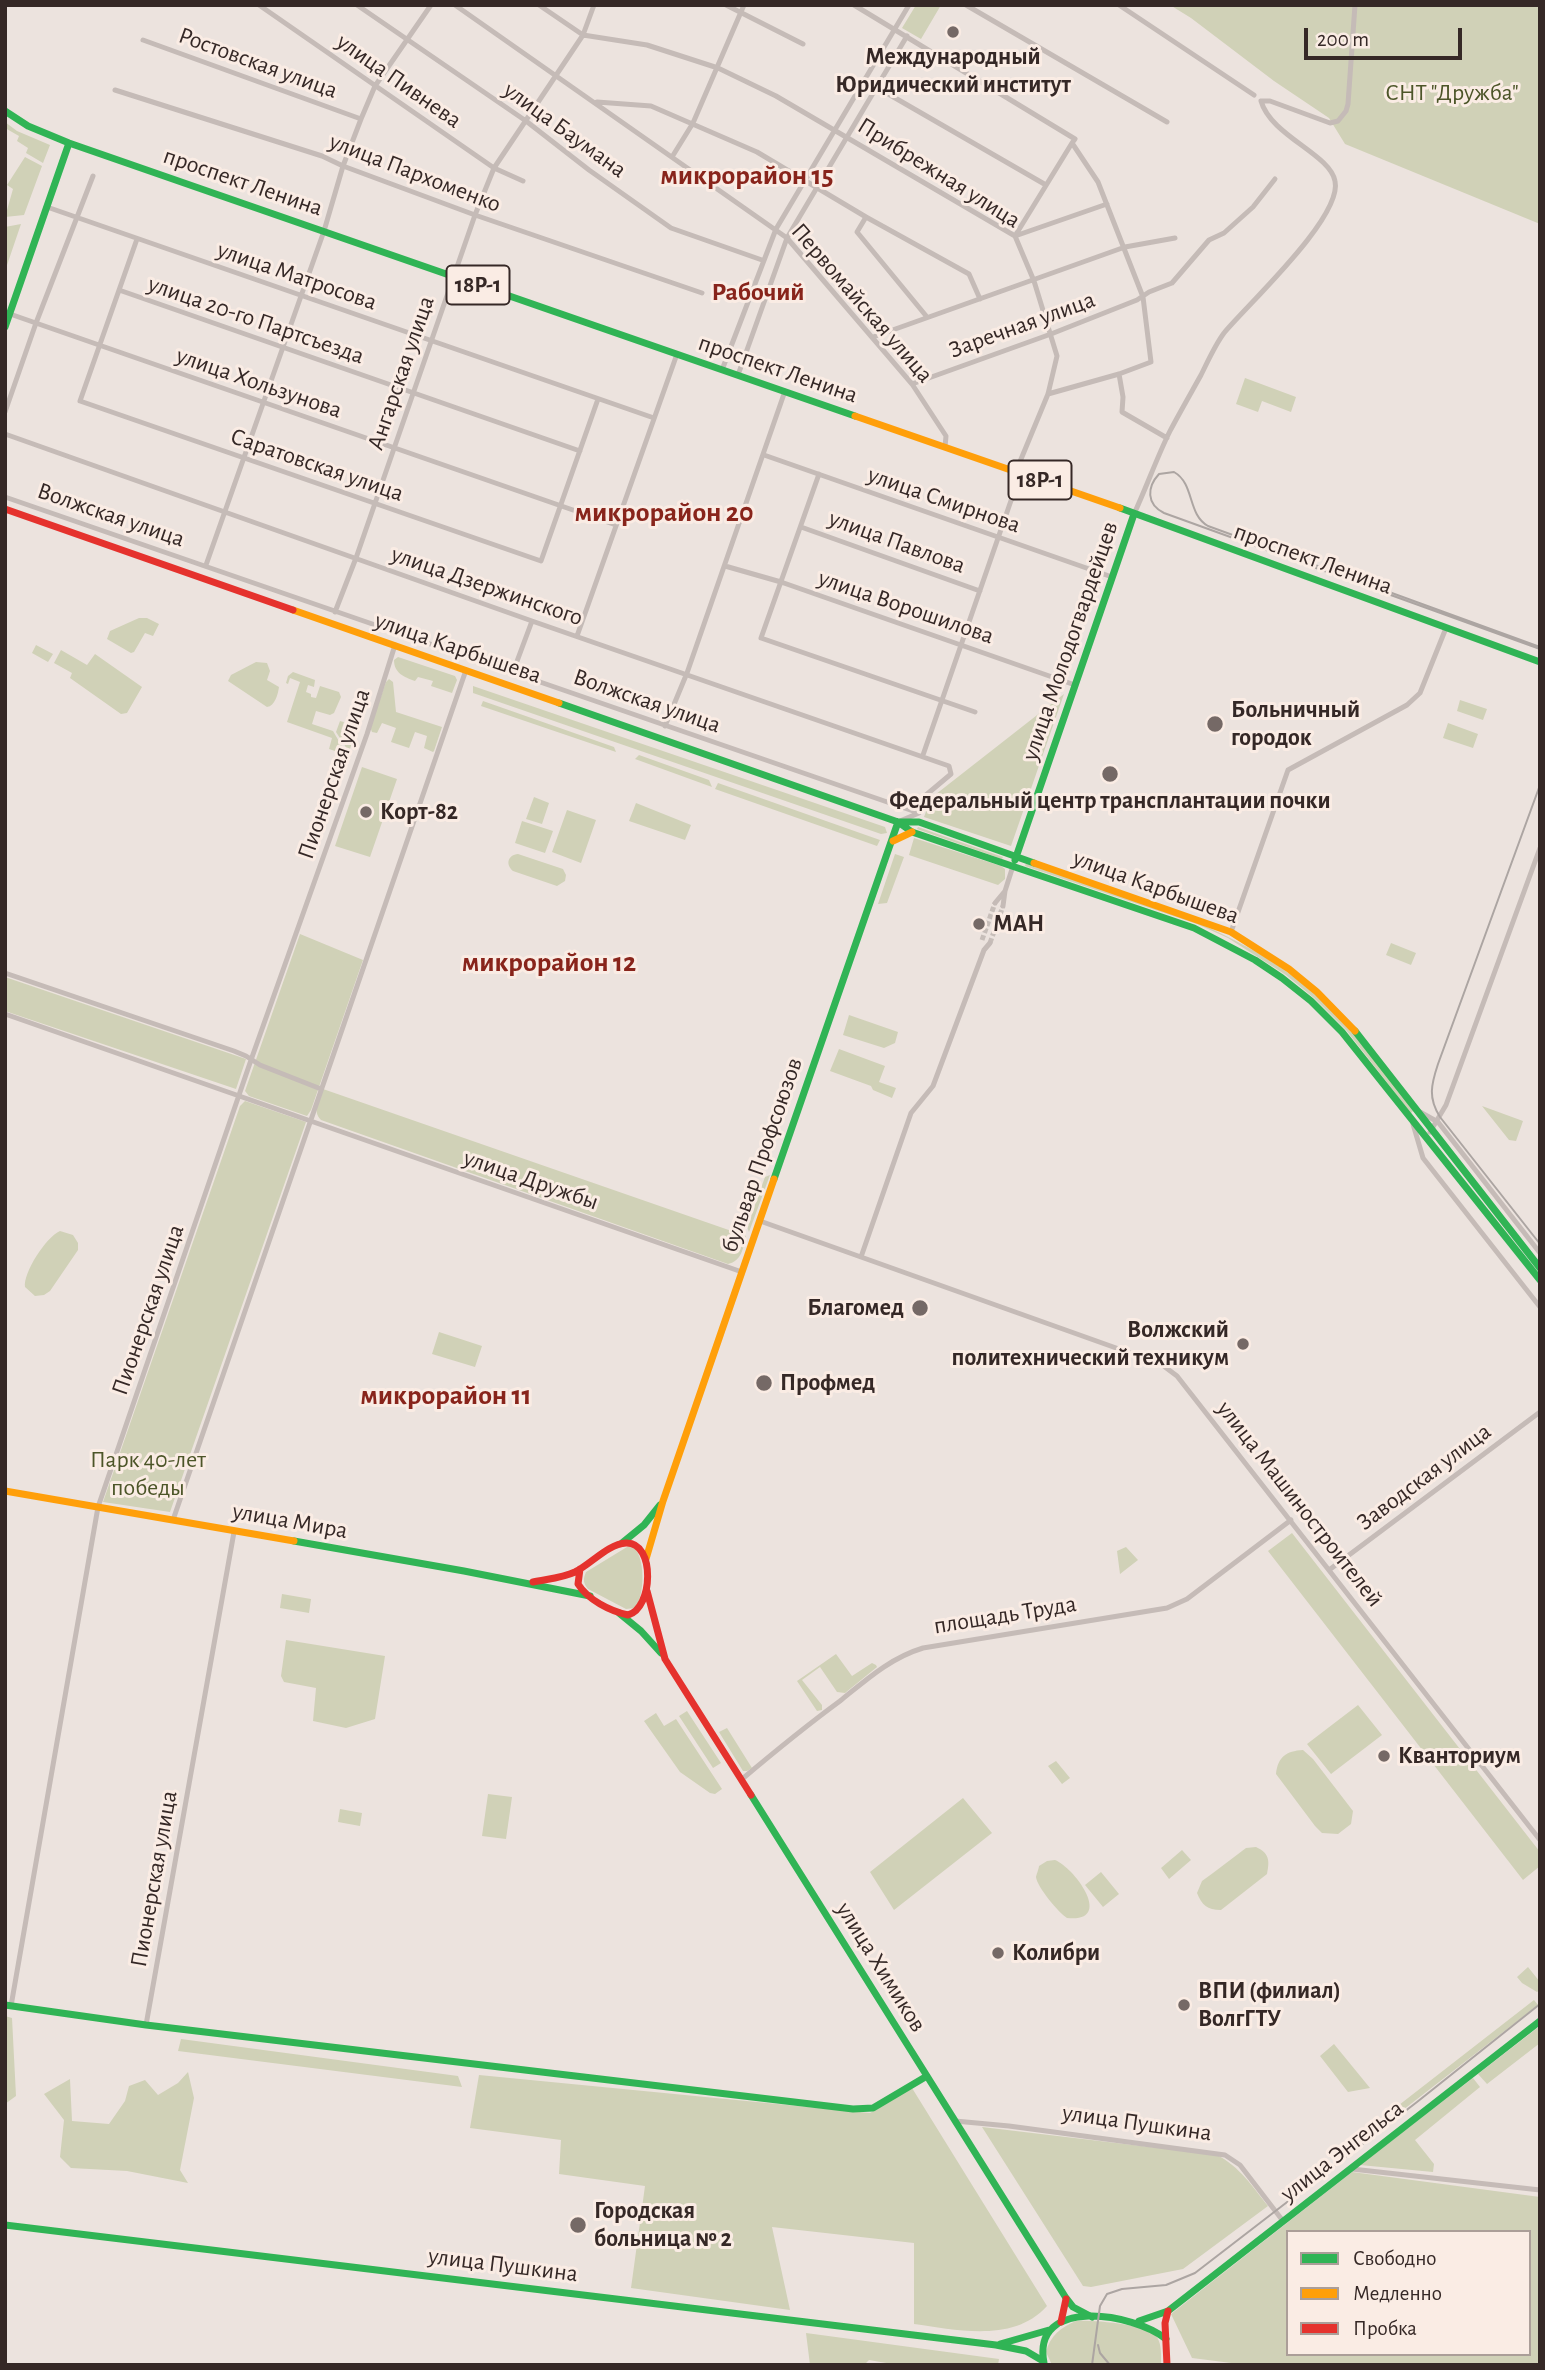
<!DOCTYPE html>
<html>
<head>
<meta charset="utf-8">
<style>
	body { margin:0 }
	#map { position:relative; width:1545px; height:2370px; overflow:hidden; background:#ece3de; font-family:"Alegreya Sans",sans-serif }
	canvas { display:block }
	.frame { position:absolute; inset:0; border:7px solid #352826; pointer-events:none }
	.legend { position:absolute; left:1286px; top:2230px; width:245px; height:126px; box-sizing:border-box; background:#faece4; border:2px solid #ab9e98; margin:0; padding:9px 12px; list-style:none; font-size:21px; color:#352826 }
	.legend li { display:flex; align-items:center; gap:14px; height:35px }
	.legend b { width:35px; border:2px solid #ab9e98 }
	.scale { position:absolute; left:1304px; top:28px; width:158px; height:32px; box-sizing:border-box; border:4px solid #352826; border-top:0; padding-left:9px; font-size:21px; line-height:24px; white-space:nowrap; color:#352826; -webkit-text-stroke:5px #faece4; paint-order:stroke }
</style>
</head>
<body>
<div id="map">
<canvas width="1545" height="2370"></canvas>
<div class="frame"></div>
<ul class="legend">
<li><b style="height:9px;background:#30b455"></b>Свободно</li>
<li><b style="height:9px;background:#ff9f0a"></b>Медленно</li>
<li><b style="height:9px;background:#e5322d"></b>Пробка</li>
</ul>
<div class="scale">200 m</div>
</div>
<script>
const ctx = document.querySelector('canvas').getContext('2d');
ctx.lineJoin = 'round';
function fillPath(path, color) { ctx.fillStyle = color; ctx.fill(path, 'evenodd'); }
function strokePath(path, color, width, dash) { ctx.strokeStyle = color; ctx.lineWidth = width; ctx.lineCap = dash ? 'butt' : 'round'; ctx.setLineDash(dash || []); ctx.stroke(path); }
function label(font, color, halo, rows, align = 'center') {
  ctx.font = font + ' "Alegreya Sans",sans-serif'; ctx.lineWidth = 6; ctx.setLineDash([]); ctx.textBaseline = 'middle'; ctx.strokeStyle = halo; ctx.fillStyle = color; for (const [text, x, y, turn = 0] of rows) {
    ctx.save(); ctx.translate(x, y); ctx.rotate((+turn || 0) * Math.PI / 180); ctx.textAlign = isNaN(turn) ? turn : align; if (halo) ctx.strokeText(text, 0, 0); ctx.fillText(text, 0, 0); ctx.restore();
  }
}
const green = new Path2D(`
	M916,5H941L921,39L902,28Z
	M1170,5H1540V224L1345,144L1329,118L1274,81L1191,18Z
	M5,122L17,131L50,145L43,163L26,153L28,148L17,141L19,136L5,128Z
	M25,157L42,166L24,215L5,217L13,189L7,185Z
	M21,224L5,271V227Z
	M1245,378L1296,397L1291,412L1262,401L1258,412L1236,404Z
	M139,618H147L159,624L153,636L145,633L134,652L131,653L107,639L110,631Z
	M36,645L53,654L48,662L32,653Z
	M61,650L87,665L95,654L142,687L127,713L121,714L70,678L72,673L54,663Z
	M398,657L455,676L457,680L452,693L431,686L433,681L418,677L415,681C404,677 394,673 394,660Z
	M256,662L267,663L270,671L267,680L279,687C278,694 275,706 267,707L228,681L231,675Z
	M293,672L315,680L314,687L308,685L306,692L311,694V697L316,698L320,686L339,692L341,697L334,713L330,715L316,711L312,724L333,731L347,755L329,749L332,738L287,722L300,682L290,678L288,684L286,683L288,676Z
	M389,679L393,682L396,712L442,727L434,751L433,752L424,748L427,736L415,732L409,748L391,742L396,728L382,723L377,733L372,732L370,727L386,682Z
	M473,686L885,827L887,833L881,834L473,693Z
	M1064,694L1011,846L924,817L931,798Z
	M1460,700L1487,709L1483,720L1457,711Z
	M483,701L614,747L616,752L481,706Z
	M340,721L344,722L341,731L354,736L349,752L336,732Z
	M1448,723L1478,734L1473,748L1443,738Z
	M639,755L709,780L712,787L635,759Z
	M362,767L397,779L370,857L335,846Z
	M718,783L880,840L877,846L715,789Z
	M534,797L549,803L542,824L526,819Z
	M636,803L691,825L685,840L629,821Z
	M567,810L596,820L581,863L552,852Z
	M522,821L553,831L545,853L515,843Z
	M918,827L1003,857L1002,859L917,829Z
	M914,838L1001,866L1005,869V879L998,885L909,855Z
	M518,854L563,869L566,875L565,881L557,886L513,871C505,864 508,855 518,854Z
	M895,854L904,857L887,903L878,904Z
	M1026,863C1127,898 1237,923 1318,997C1354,1031 1383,1071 1414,1110L1411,1113L1346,1030L1314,998L1286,975L1228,938L1197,924L1025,866Z
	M300,934L363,960L311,1110L307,1116L249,1096L245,1091Z
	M1391,943L1416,953L1411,965L1386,955Z
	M5,977L246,1059L236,1089L5,1011Z
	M849,1015L898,1032L895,1043L884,1048L843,1035Z
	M839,1049L885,1066L879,1082L896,1088L892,1098L873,1090L871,1086L830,1071Z
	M323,1089L746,1236C743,1248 742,1261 728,1264L321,1120C312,1111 319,1100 323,1089Z
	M245,1101L306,1122L170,1512L103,1502L240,1106Z
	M1482,1106L1523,1121L1516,1141L1509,1140Z
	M770,1175L749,1232L747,1227L765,1177Z
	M60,1231L73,1235L78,1243V1250L50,1291L44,1295L35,1296L25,1287C23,1273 46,1237 60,1231Z
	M439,1332L482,1346L475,1367L432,1354Z
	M1292,1533L1540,1852V1866L1523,1880L1268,1551Z
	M632,1546C646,1555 645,1596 635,1608L626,1609L588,1589C583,1583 583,1579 586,1572L627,1547Z
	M1126,1547L1138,1560L1120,1574L1117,1551Z
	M282,1594L311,1599L309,1613L280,1608Z
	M286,1640L385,1656L375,1719L346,1728L313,1721L316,1688L284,1682L281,1676Z
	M836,1654L852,1676L872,1663L876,1665L877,1667L845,1693L837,1692L820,1667L802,1680L822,1705V1710L817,1711L797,1681Z
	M1358,1705L1382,1735L1331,1774L1307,1744Z
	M687,1711L721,1763L713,1768L679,1716Z
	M656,1713L664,1726L676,1719L722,1789L715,1794L710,1793L680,1772L644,1721Z
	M727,1728L752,1768L747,1771H743L719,1732Z
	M1303,1750L1313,1759L1353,1811L1351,1824L1338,1834L1322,1833L1315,1826L1276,1774C1278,1757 1286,1751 1303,1750Z
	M1056,1761L1070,1778L1062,1784L1048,1766Z
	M488,1794L512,1797L506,1839L482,1836Z
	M963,1798L992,1833L894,1910L870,1872Z
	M340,1809L362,1813L360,1826L338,1822Z
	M1256,1847C1269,1853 1270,1860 1267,1874L1221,1910C1207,1910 1202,1905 1197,1893L1202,1881L1213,1873L1246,1848Z
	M1182,1850L1191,1860L1169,1879L1161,1868Z
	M1055,1860C1075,1868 1115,1923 1067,1918C1059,1913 1037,1887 1036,1877C1036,1876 1039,1868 1039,1866L1047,1861Z
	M1101,1872L1119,1894L1103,1907L1085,1885Z
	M1528,1967L1540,1982V1990L1537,1992L1522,1983L1517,1977Z
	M1534,2000L1538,2005L1403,2110L1399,2105Z
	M5,2016L12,2018L16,2096L5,2104Z
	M1540,2026V2043L1487,2084L1478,2074Z
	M181,2039L458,2076L462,2087L178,2051Z
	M1334,2044L1370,2088L1348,2092L1320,2056Z
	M188,2072L194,2098L180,2170L188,2183L127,2171L71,2168L60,2157L64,2120L44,2094L70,2079L72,2121L109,2124L125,2101L129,2086L145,2080L158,2095L178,2083Z
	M479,2075L870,2113L912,2088L1047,2306C1014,2343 957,2330 914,2324V2243L772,2227L790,2310L631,2288L645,2186L559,2174L561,2140L470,2128Z
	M1473,2078L1480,2087L1415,2140L1434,2164L1433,2172L1360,2165Z
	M982,2127L1217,2155C1240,2167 1252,2186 1268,2206L1183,2269L1091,2287L1083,2286Z
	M1352,2172L1540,2197V2365H1247L1192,2358L1171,2314ZM1288,2232H1529V2354H1288Z
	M1076,2321C1092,2320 1149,2324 1157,2337C1162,2345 1161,2356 1161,2365H1052L1046,2352C1050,2336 1061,2327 1076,2321Z
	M806,2333L999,2359L998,2365H898L869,2360L864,2365H810Z`);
const streetTunnel = new Path2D(`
	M982,940L995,903
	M990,943L1003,906`);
const street = new Path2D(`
	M259,5L494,168L523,181
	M357,5L526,121L589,170L671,228L762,260
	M455,5L787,238L912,384L946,436L945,447
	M539,5L583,35L647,45L718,68L776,96L1015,236L1034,281L1057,356L1048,394L1019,464L1015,489L923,755
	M726,5L803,44
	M854,5L1075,139L1072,143L1098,182L1143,297L1151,362L1119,374L1048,394
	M966,5L1167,122
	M1119,5L1254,95
	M143,40L361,119
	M864,80L1046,185
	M115,90L322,156L343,166L475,215L702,293
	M597,102L651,106L757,152L866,217L969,274L980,299
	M672,157L693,123L744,5
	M47,207L654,418
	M866,217L857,232L927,317
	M1015,236L1072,143
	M1015,236L1107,204
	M137,239L80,401L541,561L598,399
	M119,290L580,451
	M10,314L616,525
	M873,337L1125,247L1175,238
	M722,370L776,229L909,5
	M1119,374L1123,397L1122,412L1167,438
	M738,375L787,238L907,36
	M912,384L1051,334L1137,300L1149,292L1172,283L1209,240L1224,233L1253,207L1275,179
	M5,412L36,323L93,176
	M5,434L532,621L949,766L951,774L926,795L919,813L900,821
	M764,455L1112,577
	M819,474L761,638L975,712
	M5,497L919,813
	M1134,514C1147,486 1157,457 1170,431C1180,412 1191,393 1201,375C1208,361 1215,345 1224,333C1247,305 1343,217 1335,181C1330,154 1271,136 1261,101H1270L1330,123L1338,121L1346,111L1348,104L1355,5
	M801,527L980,591
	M206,565L324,231L343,166L361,119L375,86L431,5
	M725,566L781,582L1075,685
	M335,612L356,558L475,215L494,168L583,35L594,5
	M577,636L677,354
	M513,672L532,621
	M665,726L687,673L785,391
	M995,903L1005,891
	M1003,906L1005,891L1013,866
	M1231,932L1288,770L1407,705L1420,693L1446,628
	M5,973L234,1051L246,1056L260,1065L321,1089
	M5,1014L742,1272
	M1420,1112L1438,1122L1540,1253
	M1413,1124L1423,1158L1540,1307
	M1430,1132L1446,1105L1540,848
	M760,1221L1161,1364L1177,1376L1540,1840
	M861,1257L911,1113L933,1086L984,950L990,943
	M173,1520L466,670
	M1329,1570L1540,1412
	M741,1780C773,1753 806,1726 840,1701C866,1680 890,1658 923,1648L1167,1608L1187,1599L1291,1520
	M11,2006L98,1507L251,1060L367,734L395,645
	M146,2025L234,1532
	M955,2121L1009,2126L1225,2155L1240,2165L1283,2221
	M1352,2169L1540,2190`);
const fast = new Path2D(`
	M5,111L28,126L69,143L855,416
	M5,327L69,143
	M1120,508L1540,662
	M559,703L898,822H919L1034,863
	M898,822L912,832L1194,928L1255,960L1282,978L1311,1001L1342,1032L1540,1280
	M1015,860L1134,514
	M1355,1031L1540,1268
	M774,1179L898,822
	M294,1541L464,1571L590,1596
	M622,1543L644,1525L660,1505
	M619,1613L641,1631L661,1653
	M751,1795L1066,2298L1073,2307L1092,2317
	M5,2005L146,2025L853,2109L873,2108L927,2076
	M5,2225L996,2345L1026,2351L1043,2361
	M1139,2321L1168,2311L1540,2021
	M1000,2344L1049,2330
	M1044,2363C1031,2296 1134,2313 1166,2339`);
const slow = new Path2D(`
	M855,416L1120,508
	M293,610L559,703
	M893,841L912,832
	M1034,863L1231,932L1289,969L1317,992L1355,1031
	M5,1491L294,1541
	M646,1559L663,1501L774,1179`);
const jam = new Path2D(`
	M5,509L293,610
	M533,1582C547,1579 562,1578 575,1572C591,1564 608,1544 626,1543C656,1542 653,1609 628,1615C610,1611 588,1600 578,1584L580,1569
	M647,1591L665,1659L751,1795
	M1061,2322L1066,2299
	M1167,2365L1165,2323L1168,2311`);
const tram = new Path2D(`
	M1540,647L1208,526C1187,514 1195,484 1174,472L1159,474C1147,487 1146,504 1164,513L1540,649
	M1540,785L1438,1064C1431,1085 1428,1098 1440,1117L1540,1244
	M1098,2345L1100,2353L1110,2365
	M1092,2365L1100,2306L1107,2294L1122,2289L1166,2285L1195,2273L1417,2102L1540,2004`);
const markers = [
	[953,32,7,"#756966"],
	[1215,724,9,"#756966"],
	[1110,774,9,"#756966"],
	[366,812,7,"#756966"],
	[979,924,7,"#756966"],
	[920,1308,9,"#756966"],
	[1243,1344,7,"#756966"],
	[764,1383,9,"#756966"],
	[1384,1756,7,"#756966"],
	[998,1953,7,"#756966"],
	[1184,2005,7,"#756966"],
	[578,2225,9,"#756966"]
];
const shields = [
	[478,285,63],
	[1040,480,63]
];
const shieldNames = [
	["18Р-1",478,285],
	["18Р-1",1040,480]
];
const poiNames = [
	["Международный",953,57,"center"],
	["Юридический институт",953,85,"center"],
	["Больничный",1231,710],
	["городок",1231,738],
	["Федеральный центр трансплантации почки",1110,801,"center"],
	["Корт-82",380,812],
	["МАН",993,924],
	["Благомед",904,1308,"right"],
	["Волжский",1229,1330,"right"],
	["политехнический техникум",1229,1358,"right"],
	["Профмед",780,1383],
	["Кванториум",1398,1756],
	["Колибри",1012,1953],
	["ВПИ (филиал)",1198,1991],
	["ВолгГТУ",1198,2019],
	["Городская",594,2211],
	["больница № 2",594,2239]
];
const streetNames = [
	["Ростовская улица",258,63,20],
	["улица Пивнева",399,81,35],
	["улица Баумана",565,130,36],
	["улица Пархоменко",415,173,21],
	["Прибрежная улица",939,173,32],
	["проспект Ленина",243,182,19],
	["улица Матросова",297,276,19],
	["Первомайская улица",862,303,49],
	["улица 20-го Партсъезда",256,320,19],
	["Заречная улица",1022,325,-20],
	["проспект Ленина",778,369,19],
	["Ангарская улица",401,373,-71],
	["улица Хользунова",259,383,19],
	["Саратовская улица",317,465,19],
	["улица Смирнова",944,500,19],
	["Волжская улица",111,515,19],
	["улица Павлова",897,542,20],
	["проспект Ленина",1313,559,20],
	["улица Дзержинского",487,586,19],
	["улица Ворошилова",906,607,19],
	["улица Молодогвардейцев",1070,641,-71],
	["улица Карбышева",458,648,19],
	["Волжская улица",647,701,19],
	["Пионерская улица",334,774,-71],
	["улица Карбышева",1156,887,20],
	["бульвар Профсоюзов",762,1155,-71],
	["улица Дружбы",531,1180,19],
	["Пионерская улица",148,1310,-71],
	["Заводская улица",1424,1477,-37],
	["улица Машиностроителей",1300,1504,52],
	["улица Мира",290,1521,10],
	["площадь Труда",1005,1615,-9],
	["Пионерская улица",154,1879,-80],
	["улица Химиков",881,1967,58],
	["улица Пушкина",1137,2123,8],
	["улица Энгельса",1342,2151,-38],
	["улица Пушкина",503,2265,7]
];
const parkNames = [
	["СНТ \"Дружба\"",1452,93],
	["Парк 40-лет",148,1460],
	["победы",148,1488]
];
const neighbourhoodNames = [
	["Рабочий",758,292]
];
const quarterNames = [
	["микрорайон 15",747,176],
	["микрорайон 20",664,513],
	["микрорайон 12",549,963],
	["микрорайон 11",446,1396]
];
fillPath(green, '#d0d1b7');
strokePath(streetTunnel, '#c7beb9', 5, [5, 2.5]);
strokePath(street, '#c5bbb7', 5);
strokePath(fast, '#30b455', 7);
strokePath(slow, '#ff9f0a', 7);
strokePath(jam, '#e5322d', 7);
strokePath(tram, '#aca5a2', 2);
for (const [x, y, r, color] of markers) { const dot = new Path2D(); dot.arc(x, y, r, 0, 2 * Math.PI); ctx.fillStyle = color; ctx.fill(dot); strokePath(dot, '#faece4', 2.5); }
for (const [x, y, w] of shields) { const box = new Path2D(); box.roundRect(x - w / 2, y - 19.5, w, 39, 5); ctx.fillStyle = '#faece4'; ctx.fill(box); strokePath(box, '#352826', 2); }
label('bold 23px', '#352826', null, shieldNames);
label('bold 24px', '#352826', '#faece4', poiNames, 'left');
label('24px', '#352826', '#faece4', streetNames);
label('24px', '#4c5528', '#faece4', parkNames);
label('bold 26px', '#88241b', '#faece4', neighbourhoodNames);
label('bold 28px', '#88241b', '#faece4', quarterNames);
</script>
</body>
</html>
